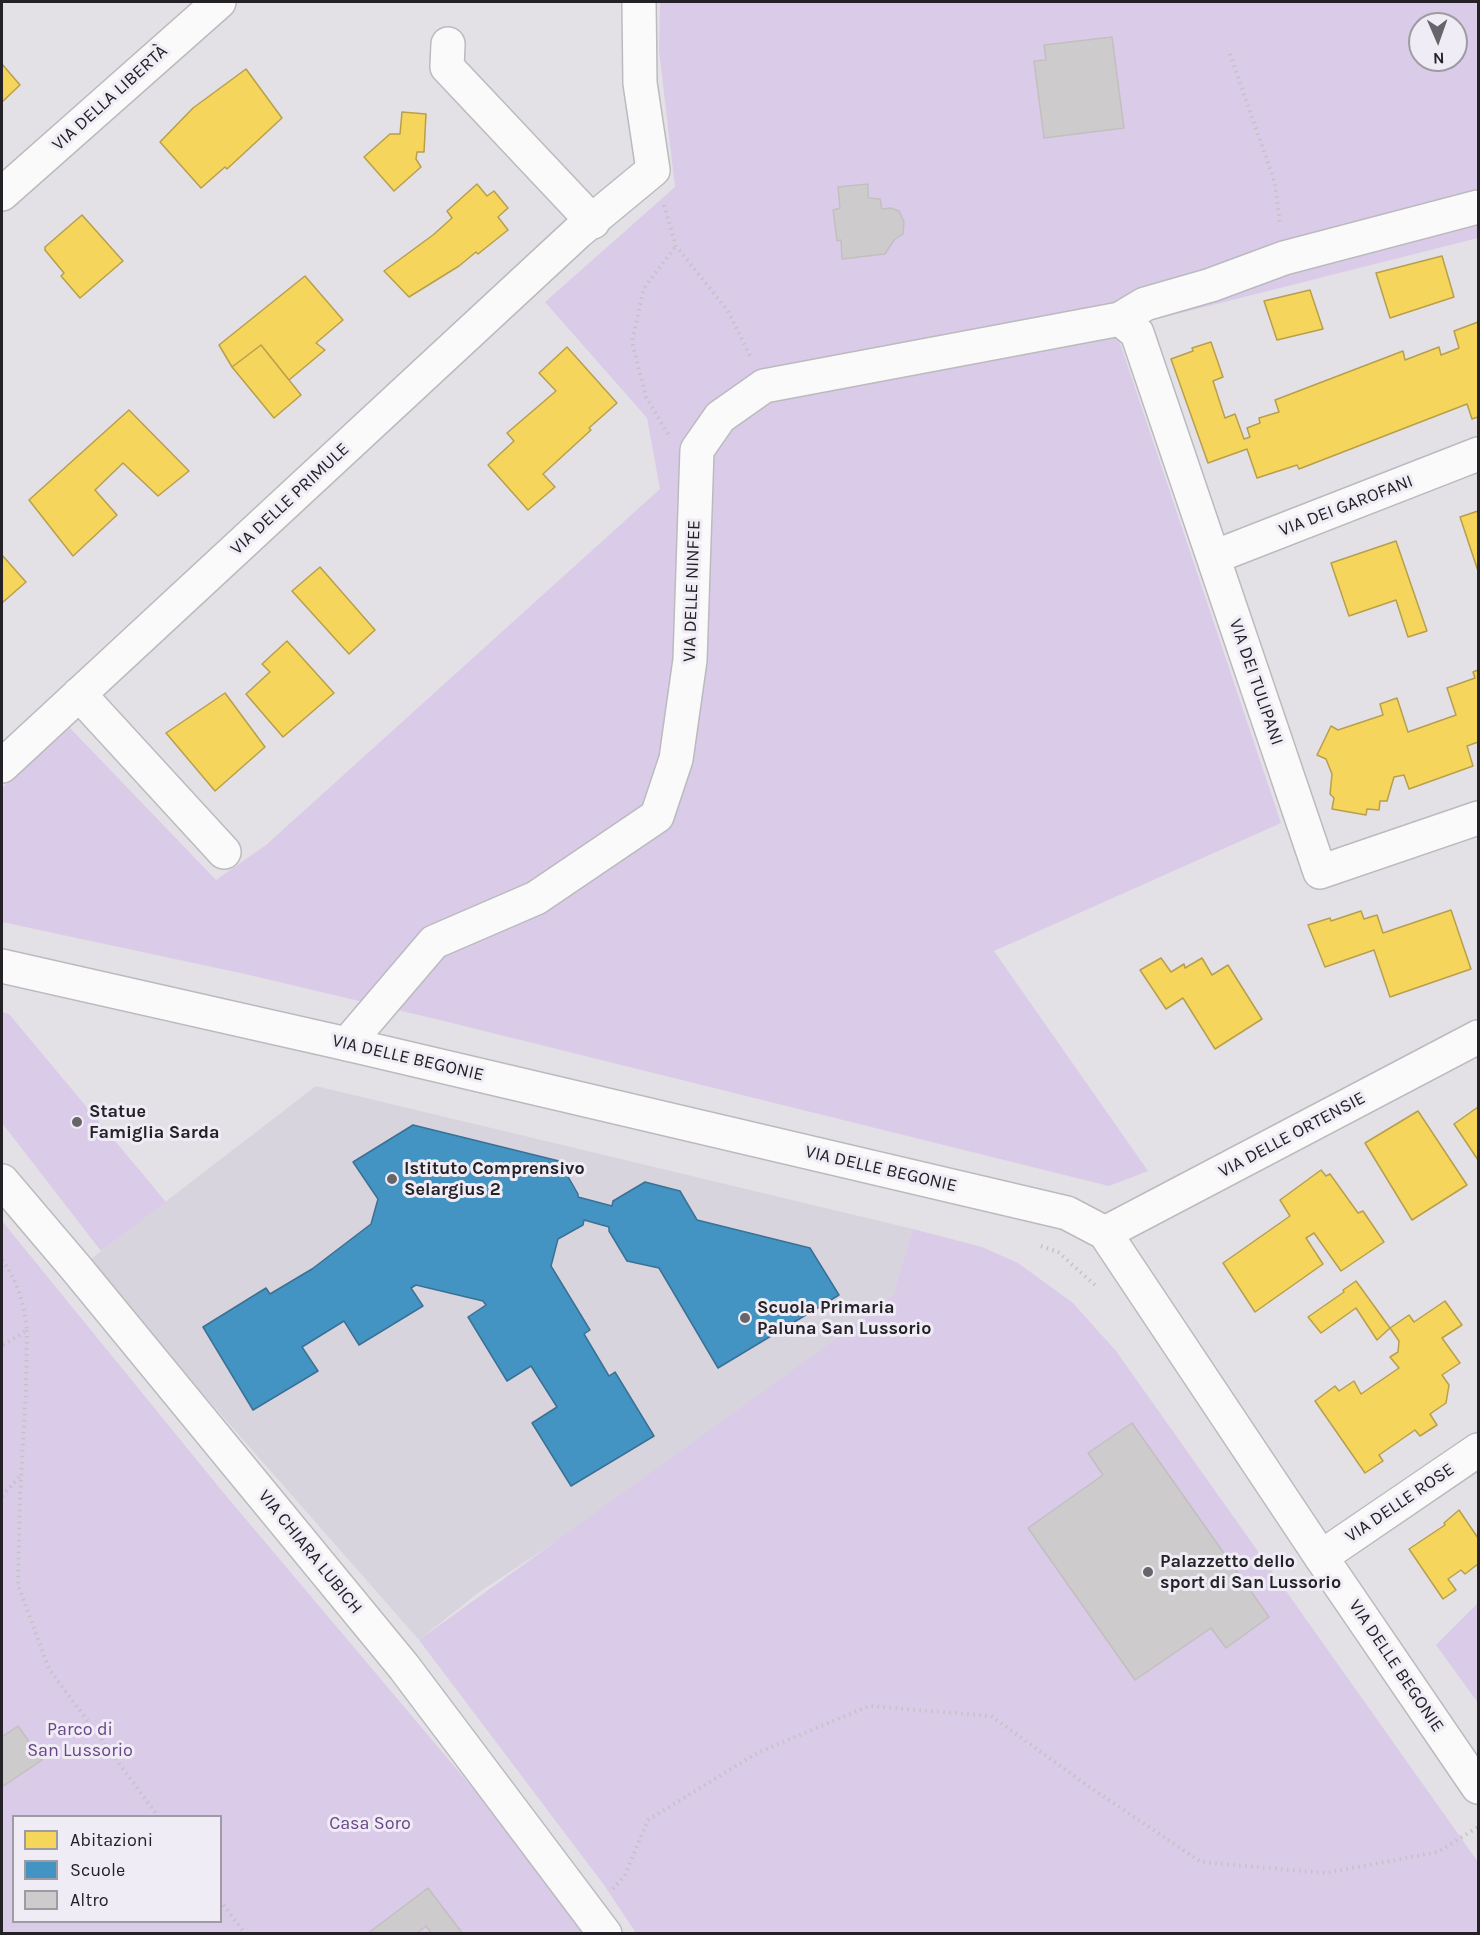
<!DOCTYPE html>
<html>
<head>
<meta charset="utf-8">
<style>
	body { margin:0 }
	#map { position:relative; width:1480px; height:1935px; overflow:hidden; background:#e3e1e6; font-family:Karla,sans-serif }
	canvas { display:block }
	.frame { position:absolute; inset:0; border:3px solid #242226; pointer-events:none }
	.legend { position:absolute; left:12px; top:1815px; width:210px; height:108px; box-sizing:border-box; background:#f0ecf5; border:2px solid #9e9ba2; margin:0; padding:8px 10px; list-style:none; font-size:18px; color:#242226 }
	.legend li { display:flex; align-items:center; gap:12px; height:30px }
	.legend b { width:30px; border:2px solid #9e9ba2 }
	.north { position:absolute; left:1408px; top:12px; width:60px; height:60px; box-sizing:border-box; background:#f0ecf5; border:2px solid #9e9ba2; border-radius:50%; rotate:178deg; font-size:16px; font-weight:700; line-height:24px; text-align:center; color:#242226 }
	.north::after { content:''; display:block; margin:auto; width:21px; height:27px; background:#676569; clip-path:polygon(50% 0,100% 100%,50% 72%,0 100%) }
</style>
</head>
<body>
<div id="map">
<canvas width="1480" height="1935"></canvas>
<div class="frame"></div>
<ul class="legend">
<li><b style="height:16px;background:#f6d55c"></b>Abitazioni</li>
<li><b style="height:16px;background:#4393c3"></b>Scuole</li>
<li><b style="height:16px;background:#cecbcc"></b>Altro</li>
</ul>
<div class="north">N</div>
</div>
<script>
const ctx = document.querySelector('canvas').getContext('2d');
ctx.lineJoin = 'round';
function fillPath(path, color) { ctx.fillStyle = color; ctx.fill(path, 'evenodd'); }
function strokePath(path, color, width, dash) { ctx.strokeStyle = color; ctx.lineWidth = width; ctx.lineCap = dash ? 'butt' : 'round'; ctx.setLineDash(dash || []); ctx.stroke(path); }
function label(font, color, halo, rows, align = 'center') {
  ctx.font = font + ' Karla,sans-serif'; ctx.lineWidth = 6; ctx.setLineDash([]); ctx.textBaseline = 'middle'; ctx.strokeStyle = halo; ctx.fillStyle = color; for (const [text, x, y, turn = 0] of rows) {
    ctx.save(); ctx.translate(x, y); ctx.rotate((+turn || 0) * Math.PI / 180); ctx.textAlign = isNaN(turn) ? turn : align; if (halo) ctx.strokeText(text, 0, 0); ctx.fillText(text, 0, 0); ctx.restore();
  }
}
const built = new Path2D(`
	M316,1086L913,1229L893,1295L825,1348L617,1501L478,1593L419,1640L87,1262Z`);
const green = new Path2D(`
	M660,2H1478V238L1149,321L1119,340L1281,823L994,951L1148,1171L1109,1186L444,1021L245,974L2,922V788L70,728L216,880L266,845L660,489L647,418L545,302L675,187L659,50ZM1420,24H1456V60H1420Z
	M2,1012L9,1014L166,1202L101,1251L2,1123Z
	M2,1221L222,1491L595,1933H2ZM14,1816H220V1922H14Z
	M913,1229L982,1247L1018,1263L1073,1303L1116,1351L1478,1862V1933H636L604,1885L419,1640L832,1342L893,1295Z
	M1478,1603V1703L1436,1645Z`);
const homes = new Path2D(`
	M2,64L20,85L2,102Z
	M246,69L282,118L227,169L225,167L201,188L160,142L193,108Z
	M402,112L426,114L424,152H417L416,159L421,167L394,191L364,157L390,134H400Z
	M477,184L487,196L494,191L508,208L498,217L508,230L478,254L476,252L459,266L409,297L384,271L433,235L452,218L447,211Z
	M82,215L123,261L80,298L61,276L64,273L45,250V247Z
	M1442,256L1454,297L1390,318L1376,273Z
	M305,276L343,320L316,343L325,350L289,380L261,345L232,367L219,345Z
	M1310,290L1323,329L1277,340L1264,301Z
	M1478,322V417L1472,419L1467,404L1299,469L1297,465L1257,478L1247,449L1208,463L1171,359L1193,351L1192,348L1211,342L1223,377L1213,381L1225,418L1235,414L1244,439L1250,437L1247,428L1260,423L1259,418L1279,412L1275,400L1403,351L1405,360L1439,347L1441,355L1459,348L1454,331Z
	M261,345L301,395L274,418L232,367Z
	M567,347L617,403L589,428L591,430L543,474L555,487L528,510L488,465L514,441L507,433L556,391L539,373Z
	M129,410L189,471L158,496L123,463L95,490L117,515L73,556L29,500Z
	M1478,511V571L1460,517Z
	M1396,541L1427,631L1408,637L1396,600L1349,616L1331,563Z
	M2,555L26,582L2,603Z
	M320,567L375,630L349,654L292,591Z
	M287,641L334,693L283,737L246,694L270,672L262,664Z
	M1478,670V742L1467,746L1473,766L1409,789L1404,775L1394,777L1387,801H1380L1379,810L1367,809L1366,815L1332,809L1334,798L1330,794L1332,774L1326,759L1317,755L1331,726L1338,730L1383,715L1380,704L1397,698L1408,732L1456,715L1447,688L1475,678L1473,672Z
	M225,693L265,747L215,791L166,733Z
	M1451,910L1471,969L1390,997L1374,950L1325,967L1308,925L1330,918L1331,921L1361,911L1364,919L1377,915L1383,933Z
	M1161,958L1171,972L1184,964L1185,968L1202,958L1212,975L1228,965L1262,1019L1215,1049L1183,998L1166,1009L1140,970Z
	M1478,1107V1160L1454,1124Z
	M1418,1111L1467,1185L1412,1220L1365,1143Z
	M1321,1170L1326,1176L1330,1174L1358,1213L1363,1211L1384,1242L1341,1271L1314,1233L1306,1238L1323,1264L1255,1312L1223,1263L1290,1216L1280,1200Z
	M1356,1281L1390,1328L1377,1340L1356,1308L1321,1333L1308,1317L1344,1292L1343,1290Z
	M1445,1301L1462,1325L1442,1338L1460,1363L1442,1375L1449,1385L1446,1403L1430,1414L1437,1425L1420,1436L1415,1430L1379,1455L1383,1461L1365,1473L1315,1401L1335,1386L1339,1391L1354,1381L1361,1394L1399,1368L1390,1357L1398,1352L1399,1341L1390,1328L1409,1315L1414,1322Z
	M1459,1510L1478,1538V1564L1465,1574L1461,1570L1448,1579L1456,1590L1443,1599L1409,1549L1445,1525L1444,1523Z`);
const schools = new Path2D(`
	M413,1125L559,1161L578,1194V1197L612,1206L613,1201L645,1182L680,1191L697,1220L810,1248L839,1295L718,1368L659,1268L627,1261L609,1231V1227L584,1220L583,1225L558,1239L551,1266L590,1330L584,1334L609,1376L615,1372L654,1436L571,1486L532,1423L557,1407L531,1366L507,1381L468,1317L486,1305L483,1301L416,1285L411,1288L423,1306L359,1345L344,1321L302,1347L318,1371L253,1410L203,1327L266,1288L270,1294L312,1269L371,1224L378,1199L353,1162Z`);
const building = new Path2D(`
	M1112,37L1124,128L1044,138L1034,61L1046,60L1044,45Z
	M868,184V198L880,199L882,209L891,208L899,211L904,222L903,234L894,240L885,254L842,259L841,240L837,241L833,210L840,208L838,187Z
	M1132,1423L1269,1617L1226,1648L1211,1628L1135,1680L1028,1528L1103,1475L1088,1453Z
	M18,1726L42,1760L2,1787V1737Z
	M428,1888L463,1934H432L426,1926L416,1934H367Z`);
const path = new Path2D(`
	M1230,54L1275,183L1280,225
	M664,205L676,246L728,311L750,356
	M668,434L646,397L632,342L644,288L676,246
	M1041,1246L1058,1252L1097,1287
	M2,1260C18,1281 24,1304 27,1330L2,1346
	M27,1330L26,1390L20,1498L18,1585L49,1669L158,1816
	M2,1496L20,1476
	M613,1889L625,1875L648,1820L757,1753L869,1706L991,1716L1091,1788L1201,1862L1326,1873L1438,1852L1478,1827
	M220,1900L245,1934`);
const street = new Path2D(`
	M448,44L447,67L593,222
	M2,194L219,2
	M1120,319L1145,304L1211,285L1284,258L1478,207
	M1214,557L1478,454
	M79,694L224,852
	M2,766L578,232L653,170L640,83L639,2
	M347,1044L434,942L536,898L657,816L676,759L690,660L697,450L720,417L764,386L1120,319L1137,333L1320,872L1478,818
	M2,1181L76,1268L404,1667L605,1934
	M1105,1233L1478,1037
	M1321,1557L1478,1450`);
const secondary = new Path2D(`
	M2,966L347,1044L1067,1213L1105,1233L1321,1557L1478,1787`);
const markers = [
	[77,1122,6,"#676569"],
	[392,1179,6,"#676569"],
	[745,1318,6,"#676569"],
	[1148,1572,6,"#676569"]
];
const streetNames = [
	["VIA DELLA LIBERTÀ",110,98,-42],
	["VIA DELLE PRIMULE",290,499,-43],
	["VIA DEI GAROFANI",1346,506,-21],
	["VIA DELLE NINFEE",692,591,-88],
	["VIA DEI TULIPANI",1256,682,71],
	["VIA DELLE BEGONIE",408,1058,13],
	["VIA DELLE ORTENSIE",1292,1135,-28],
	["VIA DELLE BEGONIE",881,1169,13],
	["VIA DELLE ROSE",1400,1503,-34],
	["VIA CHIARA LUBICH",310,1552,51],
	["VIA DELLE BEGONIE",1396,1666,56]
];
const poiNames = [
	["Statue",89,1112],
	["Famiglia Sarda",89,1133],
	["Istituto Comprensivo",404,1169],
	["Selargius 2",404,1190],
	["Scuola Primaria",757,1308],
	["Paluna San Lussorio",757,1329],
	["Palazzetto dello",1160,1562],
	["sport di San Lussorio",1160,1583]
];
const parkNames = [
	["Parco di",80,1730],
	["San Lussorio",80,1751],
	["Casa Soro",370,1824]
];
fillPath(built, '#d8d4de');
fillPath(green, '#dacbe9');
fillPath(homes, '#f6d55c');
strokePath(homes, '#b79f4c', 1.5);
fillPath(schools, '#4393c3');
strokePath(schools, '#3a7194', 1.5);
fillPath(building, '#cecbcc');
strokePath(building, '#c3bfc1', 1.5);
strokePath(street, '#bbbabe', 36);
strokePath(secondary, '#bbbabe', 36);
strokePath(path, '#c4c3c4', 4, [1.5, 4.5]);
strokePath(street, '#fbfafb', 33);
strokePath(secondary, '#fbfafb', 33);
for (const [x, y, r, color] of markers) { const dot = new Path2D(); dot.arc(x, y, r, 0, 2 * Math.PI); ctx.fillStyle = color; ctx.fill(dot); strokePath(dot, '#f0ecf5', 2); }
label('18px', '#242226', '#f0ecf5', streetNames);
label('bold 18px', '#242226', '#f0ecf5', poiNames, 'left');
label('18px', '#694588', '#f0ecf5', parkNames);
</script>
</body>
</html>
